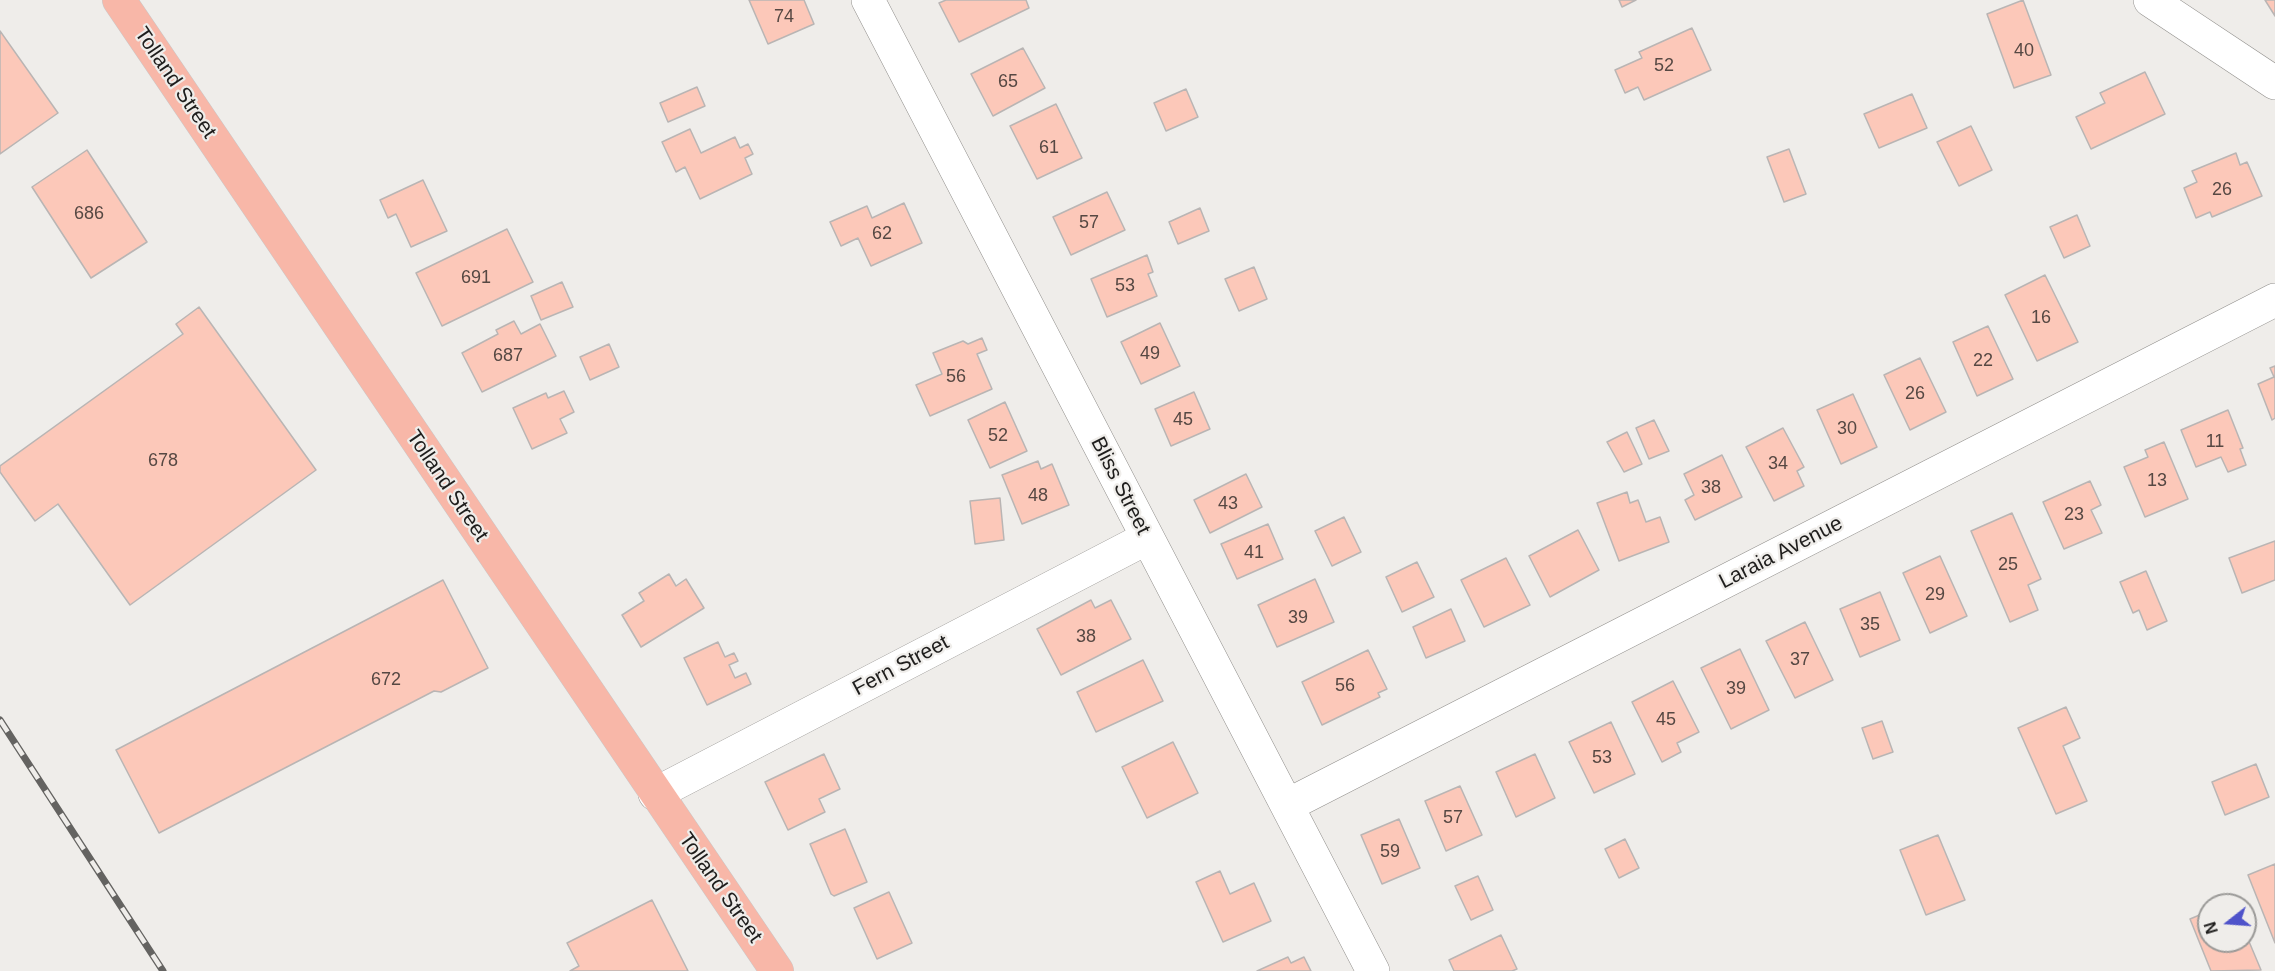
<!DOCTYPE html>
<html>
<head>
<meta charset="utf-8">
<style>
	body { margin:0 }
	#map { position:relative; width:2275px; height:971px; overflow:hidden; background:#efedea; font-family:Helvetica,sans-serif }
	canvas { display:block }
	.north { position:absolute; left:2197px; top:893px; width:60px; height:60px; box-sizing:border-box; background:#efedea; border:2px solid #9b9a98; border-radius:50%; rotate:253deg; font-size:16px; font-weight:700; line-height:24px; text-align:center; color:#1e1d1c }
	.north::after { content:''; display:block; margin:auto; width:21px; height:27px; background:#4f53ca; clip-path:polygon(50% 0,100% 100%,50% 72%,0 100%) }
</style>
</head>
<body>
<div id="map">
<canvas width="2275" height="971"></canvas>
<div class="north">N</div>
</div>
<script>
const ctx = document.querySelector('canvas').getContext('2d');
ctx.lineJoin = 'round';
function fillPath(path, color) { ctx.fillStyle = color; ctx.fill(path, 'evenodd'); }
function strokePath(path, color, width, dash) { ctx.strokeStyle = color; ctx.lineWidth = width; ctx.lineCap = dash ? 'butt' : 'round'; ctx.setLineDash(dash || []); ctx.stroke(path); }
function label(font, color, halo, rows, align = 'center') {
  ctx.font = font + ' Helvetica,sans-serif'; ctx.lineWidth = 4.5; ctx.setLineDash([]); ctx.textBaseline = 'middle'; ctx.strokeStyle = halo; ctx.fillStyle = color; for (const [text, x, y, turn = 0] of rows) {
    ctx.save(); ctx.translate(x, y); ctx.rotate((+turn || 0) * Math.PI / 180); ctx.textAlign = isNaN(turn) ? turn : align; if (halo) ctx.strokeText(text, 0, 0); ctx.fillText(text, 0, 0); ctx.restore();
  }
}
const building = new Path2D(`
	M749,0H804L814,24L768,44Z
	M946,0H1026L1029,8L959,42L939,3Z
	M1619,0H1636L1622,7Z
	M2023,0L2051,75L2014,88L1987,14Z
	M2265,0H2275V16Z
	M1692,28L1711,70L1644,100L1638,87L1625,93L1615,70L1642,58L1639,52Z
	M0,31L58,113L0,154Z
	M1023,48L1045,88L993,116L971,74Z
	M2145,72L2165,114L2091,149L2076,117L2105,103L2100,93Z
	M697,87L705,106L668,122L660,103Z
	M1186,89L1198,117L1166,131L1154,103Z
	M1912,94L1927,128L1879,148L1864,114Z
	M1056,104L1082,158L1037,179L1010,126Z
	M1971,126L1992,170L1959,186L1937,142Z
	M690,129L701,153L735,137L740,148L748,144L753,154L745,158L752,174L700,199L685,167L676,172L662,142Z
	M1789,149L1806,194L1784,202L1767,157Z
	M87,150L147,242L91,278L32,187Z
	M2236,153L2240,165L2247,162L2262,196L2212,217L2210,212L2196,218L2184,188L2197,182L2192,171Z
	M423,180L447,231L411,247L396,214L388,218L380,200Z
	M1107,192L1125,230L1071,255L1053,217Z
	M904,203L922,243L871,266L858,238L841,246L830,222L867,206L872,218Z
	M1200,208L1209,231L1178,244L1169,222Z
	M2077,215L2090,246L2064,258L2050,227Z
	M507,229L533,282L442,326L416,273Z
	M1147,255L1153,272L1148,274L1157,296L1107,317L1091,279Z
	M1254,267L1267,299L1239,311L1225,279Z
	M2045,275L2078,342L2037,361L2005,295Z
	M562,282L573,307L541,320L531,296Z
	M199,307L316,470L130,605L58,504L35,521L0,472V466L183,334L176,324Z
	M514,321L521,334L540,324L556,356L482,392L462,353L498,334L496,330Z
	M1160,323L1180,366L1141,384L1121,342Z
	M1988,326L2013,379L1977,396L1953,342Z
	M982,338L987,350L977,354L992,389L930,416L916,385L942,374L933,353L963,341L968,344Z
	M609,344L619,367L590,380L580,357Z
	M1920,358L1946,412L1910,430L1884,375Z
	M2275,366V418L2272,420L2258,384L2274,377L2270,368Z
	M564,391L574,412L560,419L567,433L532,449L513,408L546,393L548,398Z
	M1194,392L1210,429L1171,446L1155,409Z
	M1853,394L1877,447L1841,464L1817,410Z
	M1005,402L1027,451L990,468L968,420Z
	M2228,410L2243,448L2240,449L2246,465L2228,472L2221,457L2196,467L2181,430Z
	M1654,420L1669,451L1649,459L1636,428Z
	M1783,428L1804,467L1797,471L1804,486L1774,501L1746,447Z
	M1627,432L1642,464L1624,472L1607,442Z
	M2164,442L2188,499L2145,517L2124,467L2148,457L2145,450Z
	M1722,455L1742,497L1695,520L1685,500L1694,495L1684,474Z
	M1038,461L1041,469L1052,464L1069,505L1022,524L1002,475Z
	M1246,474L1262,507L1210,533L1194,500Z
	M2090,481L2101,505L2091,510L2102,533L2064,549L2043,502Z
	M1627,492L1630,503L1638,500L1646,522L1660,517L1669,542L1619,561L1597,503Z
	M1000,498L1004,540L975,544L970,501Z
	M2012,513L2041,579L2028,585L2038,610L2010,622L1971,531Z
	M1344,517L1361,552L1332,566L1315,531Z
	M1268,524L1283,559L1237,579L1221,544Z
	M1578,530L1599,570L1550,597L1529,556Z
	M2275,541V580L2242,593L2229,558Z
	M1940,556L1967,616L1930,633L1903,573Z
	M1506,558L1530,605L1484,627L1461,580Z
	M1417,562L1434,597L1402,612L1386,577Z
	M2146,571L2167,621L2147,630L2139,610L2133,613L2120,582Z
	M669,574L676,586L686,579L704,608L641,647L622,615L644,601L639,593Z
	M1315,579L1334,622L1277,647L1258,605Z
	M443,580L488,668L441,692L434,691L159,833L116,750Z
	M1880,592L1900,640L1860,657L1840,609Z
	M1091,600L1095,608L1111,600L1131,639L1061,675L1037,629Z
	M1451,609L1465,641L1426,658L1413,627Z
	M1805,622L1833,680L1795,698L1766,641Z
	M718,642L725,657L734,653L738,661L729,665L735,678L746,673L751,684L707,705L684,658Z
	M1740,649L1769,710L1731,729L1701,668Z
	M1368,650L1387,689L1378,693L1380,697L1322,725L1302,682Z
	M1143,660L1163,701L1096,732L1077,692Z
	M1673,681L1699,732L1677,743L1681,752L1662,762L1632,702Z
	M2066,707L2080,738L2063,746L2087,801L2056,814L2018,728Z
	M1882,721L1893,752L1873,759L1862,728Z
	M1611,722L1635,774L1594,793L1569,742Z
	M1173,742L1198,793L1147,818L1122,767Z
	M824,754L840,789L819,799L825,812L788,830L765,782Z
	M1535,754L1555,798L1516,817L1496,772Z
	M2256,764L2269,797L2225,815L2212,782Z
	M1460,786L1482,835L1446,851L1425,801Z
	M1399,819L1420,868L1382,884L1361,835Z
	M845,829L867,882L834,896L831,894L810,844Z
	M1938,835L1965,900L1926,915L1900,850Z
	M1625,839L1639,868L1619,878L1605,849Z
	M2275,864V943L2248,875Z
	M1220,871L1230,894L1254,883L1271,921L1223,942L1196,882Z
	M1478,876L1493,910L1471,920L1455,886Z
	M889,892L912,943L877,959L854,908Z
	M652,900L688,971H570L579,966L567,943Z
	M2209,911V941H2245V932L2261,970L2211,971L2190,919Z
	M1501,935L1517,969L1512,971H1454L1449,960Z
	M1288,957L1291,963L1304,957L1311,971H1257Z`);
const minor = new Path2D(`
	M868,0L1373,971
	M2150,0L2275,83
	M655,794L1147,538
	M1288,805L2275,300`);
const major = new Path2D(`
	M119,0L777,971`);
const rail = new Path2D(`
	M0,720L163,971`);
const numberNames = [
	["74",784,17],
	["40",2024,51],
	["52",1664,66],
	["65",1008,82],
	["61",1049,148],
	["26",2222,190],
	["686",89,214],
	["57",1089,223],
	["62",882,234],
	["691",476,278],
	["53",1125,286],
	["16",2041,318],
	["49",1150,354],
	["687",508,356],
	["22",1983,361],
	["56",956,377],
	["26",1915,394],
	["45",1183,420],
	["30",1847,429],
	["52",998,436],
	["11",2215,442],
	["678",163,461],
	["34",1778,464],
	["13",2157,481],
	["38",1711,488],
	["48",1038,496],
	["43",1228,504],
	["23",2074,515],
	["41",1254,553],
	["25",2008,565],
	["29",1935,595],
	["39",1298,618],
	["35",1870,625],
	["38",1086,637],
	["37",1800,660],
	["672",386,680],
	["56",1345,686],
	["39",1736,689],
	["45",1666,720],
	["53",1602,758],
	["57",1453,818],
	["59",1390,852]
];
const streetNames = [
	["Tolland Street",175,83,56],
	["Tolland Street",447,486,56],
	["Bliss Street",1120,486,63],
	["Laraia Avenue",1781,553,-27],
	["Fern Street",901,666,-28],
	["Tolland Street",720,888,55]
];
fillPath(building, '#fcc8b9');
strokePath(building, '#b9b5b4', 1.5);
strokePath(minor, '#918f8c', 34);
strokePath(major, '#c9c9c9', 34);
strokePath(minor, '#fff', 33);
strokePath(major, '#f8b7a8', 33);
strokePath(rail, '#646361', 7);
strokePath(rail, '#efedea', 4.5, [14]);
label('18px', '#564843', null, numberNames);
label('21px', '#1e1d1c', '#efedea', streetNames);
</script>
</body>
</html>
